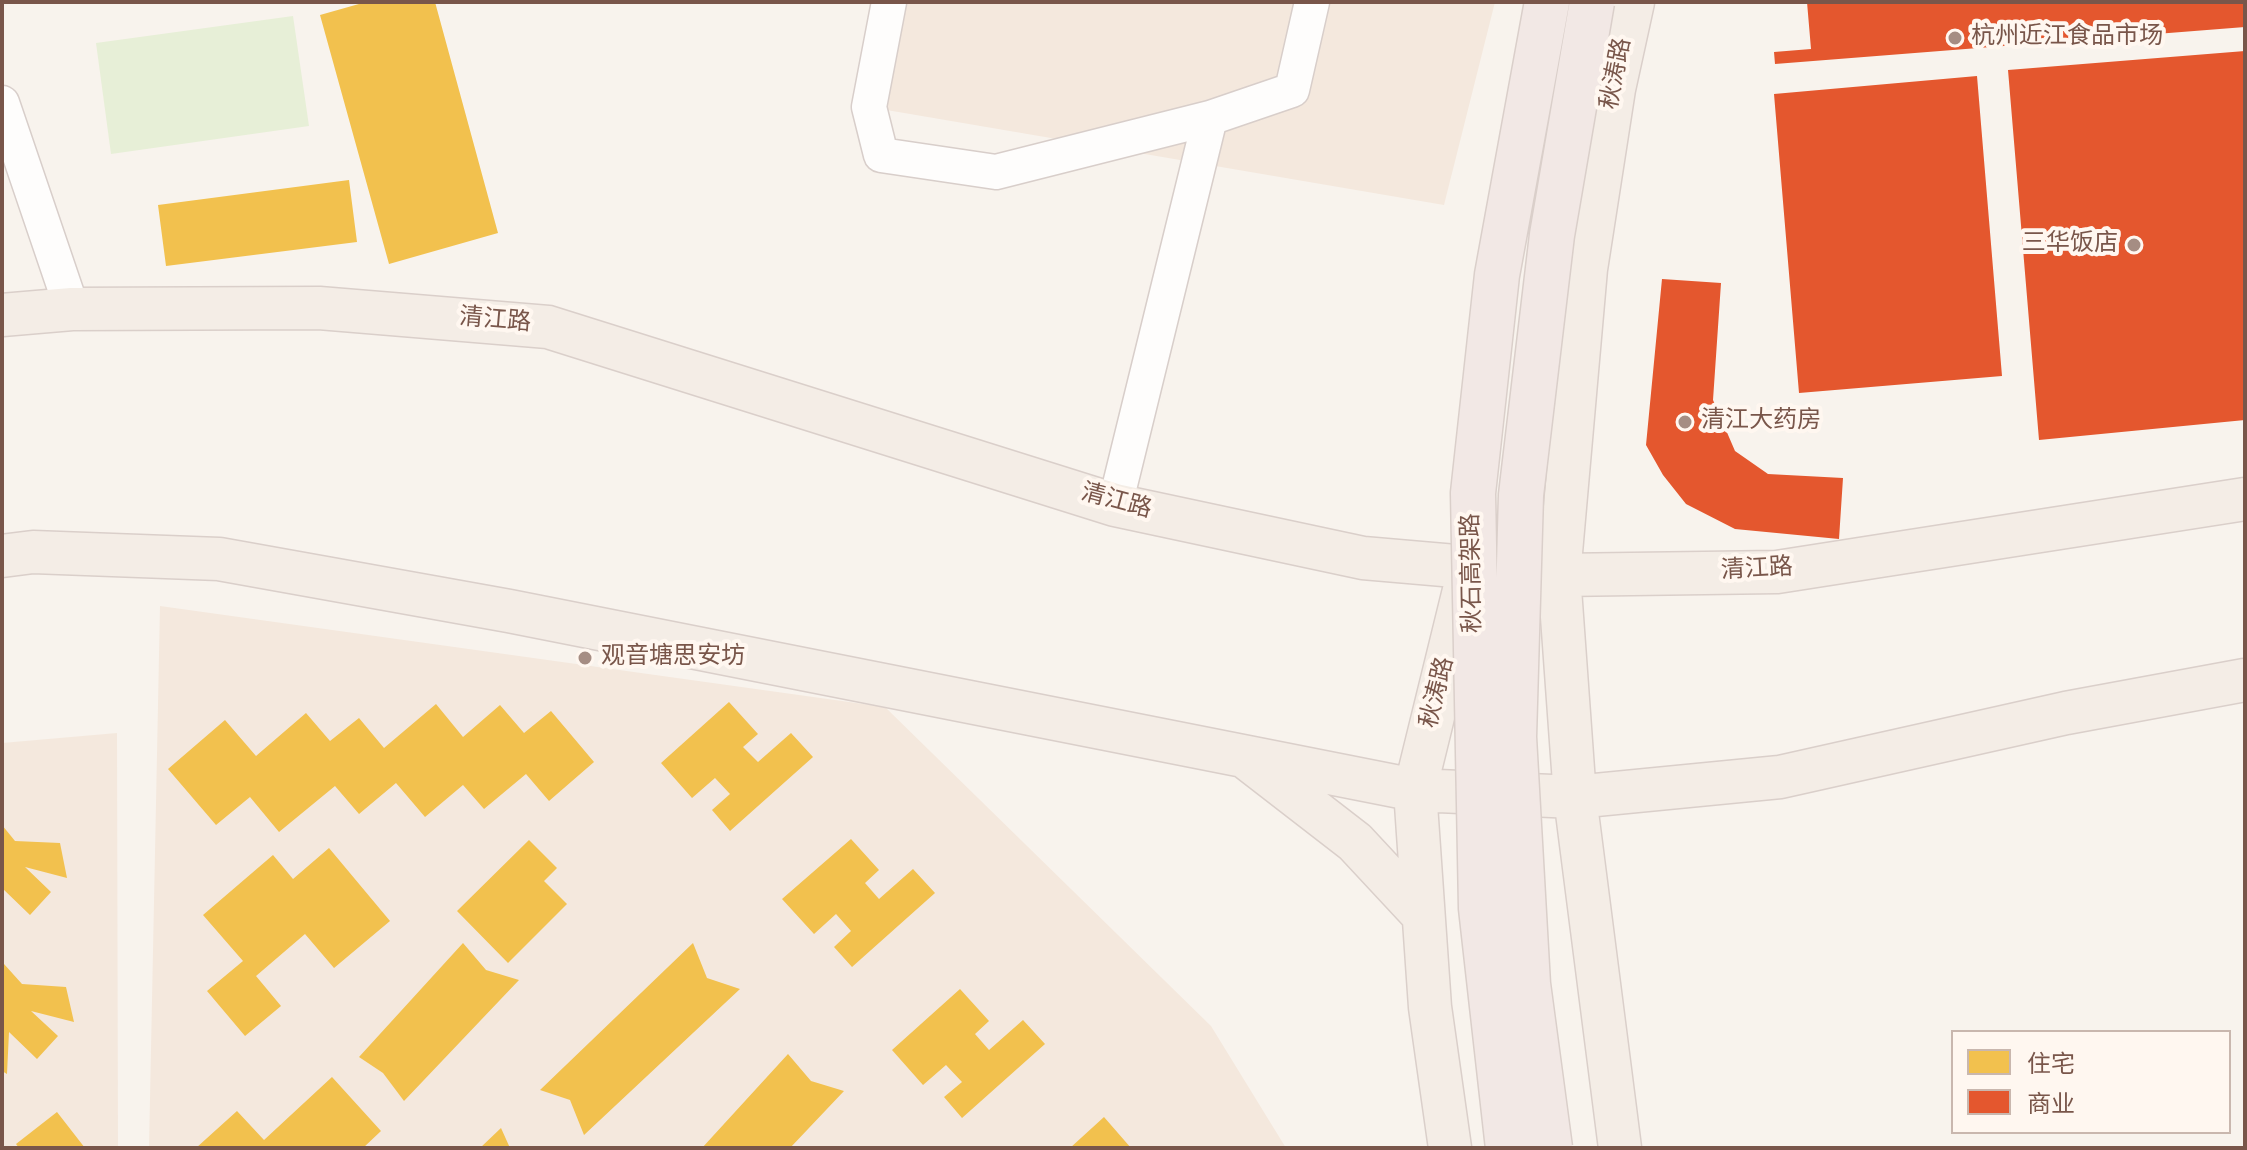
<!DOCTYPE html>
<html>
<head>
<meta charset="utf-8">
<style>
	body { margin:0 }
	#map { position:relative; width:2247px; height:1150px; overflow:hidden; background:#f8f3ed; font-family:Overpass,"Noto Sans SC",sans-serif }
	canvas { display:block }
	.frame { position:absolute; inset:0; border:4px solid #79564a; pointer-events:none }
	.legend { position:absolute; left:1951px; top:1030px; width:280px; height:104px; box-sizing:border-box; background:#fff7f0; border:2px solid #c9b7ae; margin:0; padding:10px 14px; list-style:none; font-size:24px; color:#79564a }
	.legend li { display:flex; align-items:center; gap:16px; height:40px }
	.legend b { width:40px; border:2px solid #c9b7ae }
</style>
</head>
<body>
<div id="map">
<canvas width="2247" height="1150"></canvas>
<div class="frame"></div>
<ul class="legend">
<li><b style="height:22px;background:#f2c14e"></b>住宅</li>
<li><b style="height:22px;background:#e4572e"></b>商业</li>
</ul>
</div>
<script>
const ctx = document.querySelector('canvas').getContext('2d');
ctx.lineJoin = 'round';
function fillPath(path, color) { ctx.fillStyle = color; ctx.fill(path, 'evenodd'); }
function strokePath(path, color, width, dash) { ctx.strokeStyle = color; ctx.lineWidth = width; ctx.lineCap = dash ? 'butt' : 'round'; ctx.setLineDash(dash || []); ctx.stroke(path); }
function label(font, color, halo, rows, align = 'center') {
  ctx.font = font + ' Overpass,"Noto Sans SC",sans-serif'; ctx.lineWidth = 8; ctx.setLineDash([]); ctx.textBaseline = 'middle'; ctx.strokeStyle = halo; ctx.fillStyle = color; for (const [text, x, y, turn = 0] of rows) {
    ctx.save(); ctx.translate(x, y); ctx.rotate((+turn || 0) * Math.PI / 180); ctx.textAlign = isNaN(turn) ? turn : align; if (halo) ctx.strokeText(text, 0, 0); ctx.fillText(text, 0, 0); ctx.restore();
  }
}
const residential = new Path2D(`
	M889,2H1495L1444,205L869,107Z
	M160,606L885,707L1211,1026L1286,1148H149Z
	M117,733L118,1148H2V743Z`);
const green = new Path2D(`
	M293,16L309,126L111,154L96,43Z`);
const homes = new Path2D(`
	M366,2H435L498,233L389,264L320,15Z
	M349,180L357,242L166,266L158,205Z
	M729,702L758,734L743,747L758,762L791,733L813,757L730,831L712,810L730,794L715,778L692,798L661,763Z
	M436,704L463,737L500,705L524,733L551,711L594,762L549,801L526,774L484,809L463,785L425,817L396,783L359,814L335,786L279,832L250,797L216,825L168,769L225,720L256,756L306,713L330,741L359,718L384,748Z
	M2,825L15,841L60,843L67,878L25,867L51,892L30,915L2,888Z
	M851,839L879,870L865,883L879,899L913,869L935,893L852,967L834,947L851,931L836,914L814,934L782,899Z
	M529,840L557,868L544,881L567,904L508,963L457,911Z
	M329,848L390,921L334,968L305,934L256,976L281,1006L245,1036L207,991L243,961L203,915L273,855L293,879Z
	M463,943L486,970L519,980L404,1101L383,1073L359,1057Z
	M693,943L707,978L740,989L584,1135L570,1100L540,1090Z
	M4,964L22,984L66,987L74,1022L31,1011L58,1036L37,1059L9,1032L7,1074L2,1071Z
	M960,989L989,1021L975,1034L989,1050L1023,1020L1045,1044L962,1118L944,1097L962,1082L946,1065L923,1085L892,1050Z
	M788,1054L811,1081L844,1091L790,1148H702Z
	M332,1077L381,1131L363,1148H196L237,1111L264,1140Z
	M57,1112L85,1148H19L16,1144Z
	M1104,1117L1131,1148H1070Z
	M501,1128L510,1148H480Z`);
const shops = new Path2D(`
	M1807,2H2245V27L1775,64L1774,52L1811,49Z
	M2245,51V420L2039,440L2008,70Z
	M1977,76L2002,376L1799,393L1774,94Z
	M1662,279L1721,283L1713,400L1735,451L1768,474L1843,478L1839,539L1735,529L1686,504L1663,475L1646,445Z`);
const minor = new Path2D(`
	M889,2L869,107L881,155L996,172L1210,118
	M2,103L72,309
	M1115,505L1210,118L1292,90L1312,2`);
const major = new Path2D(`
	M2,315L72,309L319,308L548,327L1115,505L1363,558L1559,575L1777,572L2245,499
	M2,556L33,552L219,559L509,611L1415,790L1575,797L1780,777L2066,713L2245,680
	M1249,760L1355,842L1423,915
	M1450,1148L1430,1007L1415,790L1467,578
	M1620,1148L1575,797L1559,575L1586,269L1614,89L1633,2`);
const highwayBridge = new Path2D(`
	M1508,1148L1481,908L1473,493L1497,275L1547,2
	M1550,1148L1528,984L1514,737L1521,495L1552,235L1592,2`);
const markers = [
	[1955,38,8,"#a58d83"],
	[2134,245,8,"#a58d83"],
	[1685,422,8,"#a58d83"],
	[585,658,8,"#a58d83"]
];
const poiNames = [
	["杭州近江食品市场",1971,38],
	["三华饭店",2118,245,"right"],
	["清江大药房",1701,422],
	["观音塘思安坊",601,658]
];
const streetNames = [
	["秋涛路",1618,74,-79],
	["清江路",495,322,5],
	["清江路",1116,503,15],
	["清江路",1757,571,-3],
	["秋石高架路",1474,573,-91],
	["秋涛路",1439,693,-76]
];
fillPath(residential, '#f4e8dd');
fillPath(green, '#e7efd7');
fillPath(homes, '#f2c14e');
fillPath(shops, '#e4572e');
strokePath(minor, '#d8ceca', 37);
strokePath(major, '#dacfca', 45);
strokePath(minor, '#fefdfc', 34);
strokePath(major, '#f4ede6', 42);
strokePath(highwayBridge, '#dacfca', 47, []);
strokePath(highwayBridge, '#f2e8e5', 44);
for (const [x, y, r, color] of markers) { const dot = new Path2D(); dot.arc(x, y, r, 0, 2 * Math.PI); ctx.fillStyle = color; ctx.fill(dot); strokePath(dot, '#fff7f0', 3); }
label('24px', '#79564a', '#fff7f0', poiNames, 'left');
label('24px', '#79564a', '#fff7f0', streetNames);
</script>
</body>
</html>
